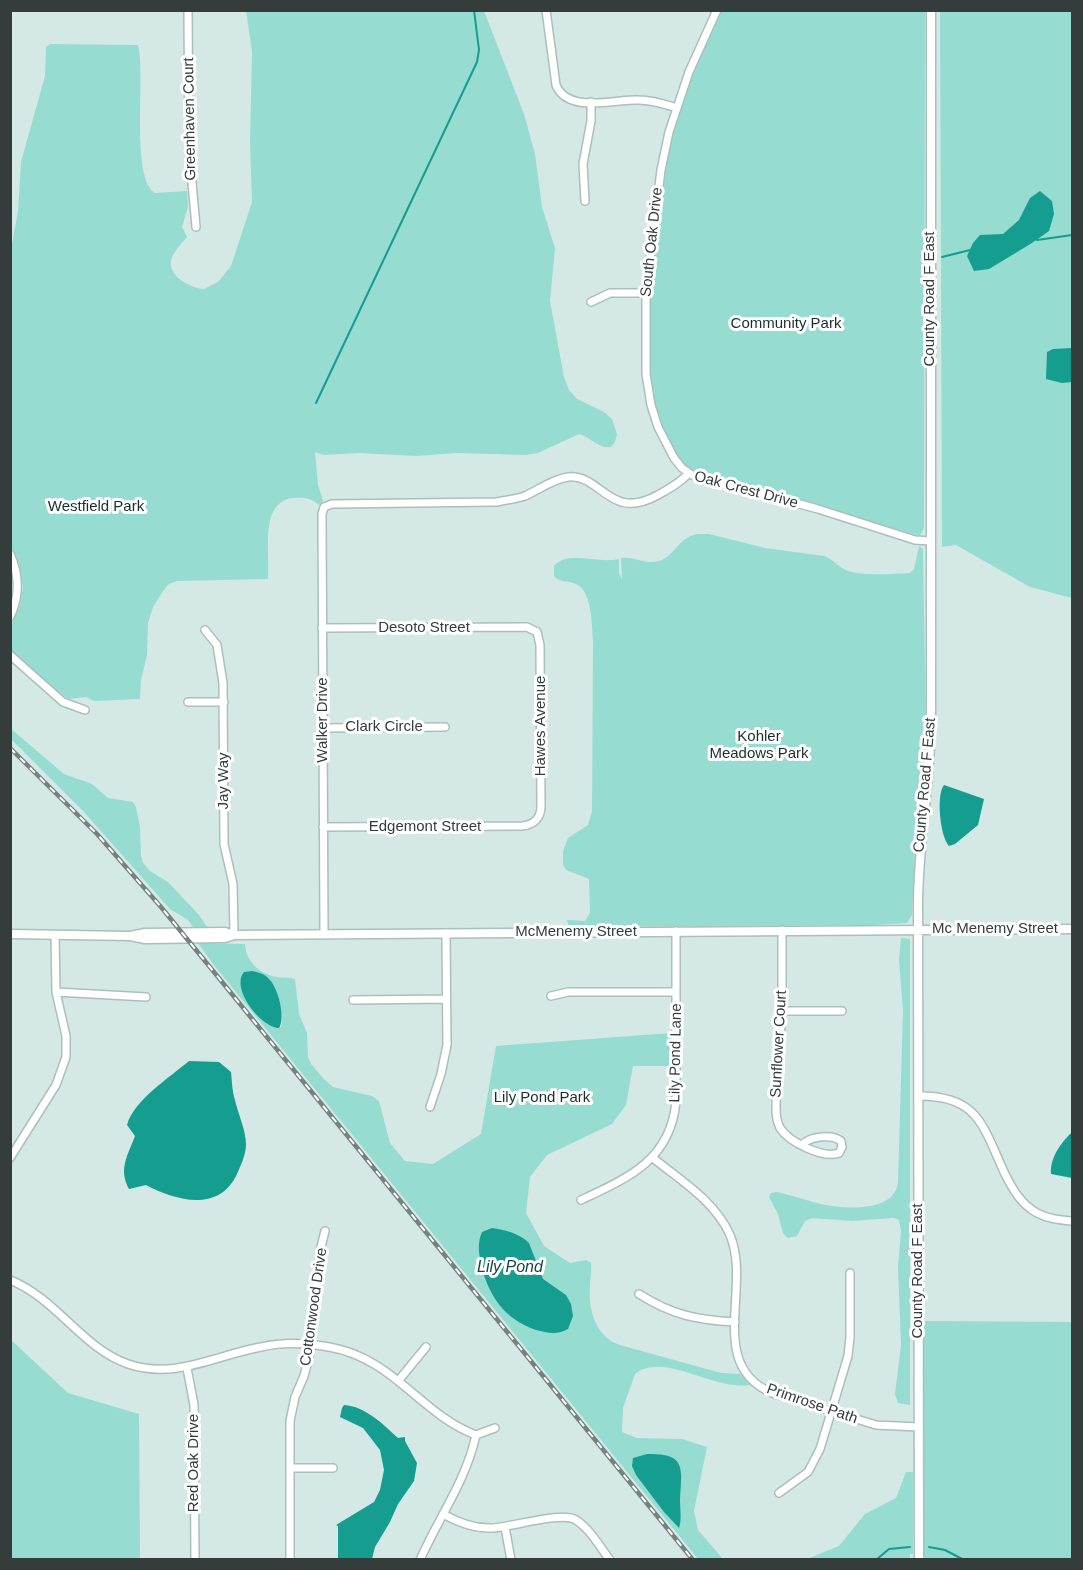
<!DOCTYPE html>
<html>
<head>
<meta charset="utf-8">
<style>
	body { margin:0 }
	#map { position:relative; width:1083px; height:1570px; overflow:hidden; background:#d4e9e5; font-family:Helvetica,sans-serif }
	canvas { display:block }
	.frame { position:absolute; inset:0; border:12px solid #353d3c; pointer-events:none }
</style>
</head>
<body>
<div id="map">
<canvas width="1083" height="1570"></canvas>
<div class="frame"></div>
</div>
<script>
const ctx = document.querySelector('canvas').getContext('2d');
ctx.lineJoin = 'round';
function fillPath(path, color) { ctx.fillStyle = color; ctx.fill(path, 'evenodd'); }
function strokePath(path, color, width, dash) { ctx.strokeStyle = color; ctx.lineWidth = width; ctx.lineCap = dash ? 'butt' : 'round'; ctx.setLineDash(dash || []); ctx.stroke(path); }
function label(font, color, halo, rows, align = 'center') {
  ctx.font = font + ' Helvetica,sans-serif'; ctx.lineWidth = 6; ctx.setLineDash([]); ctx.textBaseline = 'middle'; ctx.strokeStyle = halo; ctx.fillStyle = color; for (const [text, x, y, turn = 0] of rows) {
    ctx.save(); ctx.translate(x, y); ctx.rotate((+turn || 0) * Math.PI / 180); ctx.textAlign = isNaN(turn) ? turn : align; if (halo) ctx.strokeText(text, 0, 0); ctx.fillText(text, 0, 0); ctx.restore();
  }
}
const green = new Path2D(`
	M246,11H484L524,114L535,154L542,207L555,248L550,301L564,377L569,390L577,399L604,412L612,419L617,434L615,442L611,447C598,449 591,437 579,434L538,453L526,455L456,453L416,456L359,453L324,455L315,452L318,485L323,501L319,505C312,498 303,497 293,498C258,502 271,555 268,579L177,581L169,584L163,591L153,607L148,623L147,655L141,680L140,699L94,701L86,697L69,699L59,693L10,649L11,626L20,605L23,587L19,564L10,544L11,250L18,211L21,162L45,76L46,47L50,44L138,45C146,75 130,178 155,193L187,191L188,207L182,227L187,237C182,243 173,252 171,260C168,277 191,288 204,289L218,282L231,266L252,202L250,143L252,51Z
	M721,11H925L924,528L920,536L690,469C619,420 657,184 679,112C690,77 706,44 721,11Z
	M940,11H1072V598L1030,587L956,545L942,547Z
	M697,534H709L765,548L824,556C833,559 839,568 848,571C864,576 893,574 910,573L914,569L919,546L923,549L926,732L915,850L912,915L907,923L874,925L569,927L567,920L585,921L590,913L589,879L566,870L563,864V851L568,838L588,825L592,811L593,641C592,627 592,590 576,584C567,580 560,583 554,576V566C567,550 598,564 619,559V573L622,580L621,558C634,556 646,565 659,561C675,556 678,538 697,534Z
	M10,728L64,774L92,784L108,798L133,802L136,807L140,827L141,856L143,863L150,871L168,882L199,915L209,930H195L188,920L170,909L83,811L11,739Z
	M901,938L910,939V1405L898,1403L895,1394L901,1345L898,1267L901,1231L899,1220L894,1218L851,1221L812,1218L805,1221L797,1236L788,1238L783,1233L778,1214L769,1197L771,1193L776,1192C793,1195 809,1202 826,1205C848,1209 895,1212 898,1182L903,1011L899,960Z
	M198,943L245,944C246,962 259,973 276,977C283,978 289,977 295,979L299,1014L307,1033L308,1057L311,1064L323,1078L333,1087L372,1096L379,1101L390,1143L405,1161L433,1164L481,1134L496,1046L671,1033V1066H633L626,1105L612,1124L547,1155L530,1177L526,1213L544,1246L570,1263L586,1260L591,1263C592,1271 590,1279 590,1287C588,1310 596,1337 620,1345L721,1373L740,1374L750,1385C713,1391 664,1351 635,1374L623,1408L622,1432L637,1438L682,1439L707,1447L694,1511L698,1530L723,1559H698L213,964ZM274,986C279,999 284,1014 281,1027C268,1030 257,1012 249,1003Z
	M923,1321L1072,1322V1559H923Z
	M11,1340L68,1393L139,1414L140,1559H11Z
	M906,1472H913V1554H910V1559H807L839,1546L865,1514L896,1498Z`);
const water = new Path2D(`
	M1040,191L1052,201L1054,214L1049,231L1032,243L989,269L974,271L967,256L973,243L980,235L1003,234L1019,220L1030,198Z
	M1072,348V382L1062,383L1046,379L1047,352L1053,349Z
	M944,785L984,799L978,825L955,844L949,846C940,836 936,795 944,785Z
	M252,971C258,972 265,974 269,979C278,987 286,1018 279,1028C262,1028 230,989 244,972Z
	M189,1061L219,1062L231,1072C232,1081 232,1091 235,1100C238,1114 246,1130 246,1145C246,1155 240,1167 236,1176C217,1213 175,1200 146,1185L129,1189C118,1169 128,1155 135,1136L127,1125C134,1100 169,1078 189,1061Z
	M1072,1132V1178L1051,1174C1050,1157 1061,1143 1072,1132Z
	M492,1228C505,1230 519,1233 529,1243L543,1279L566,1295L571,1304L573,1316L568,1329C558,1335 547,1333 536,1330C504,1319 489,1296 481,1265C479,1254 477,1243 482,1232Z
	M344,1405C365,1406 384,1425 398,1438L405,1437V1441L417,1463L414,1481L398,1504L390,1522L375,1547L372,1559H338V1526L336,1525L374,1502L380,1490L384,1470L380,1450L363,1428L340,1417L342,1408Z
	M647,1454C686,1453 682,1467 680,1500C680,1509 682,1520 679,1528L664,1512L636,1475L632,1466L633,1458Z`);
const stream = new Path2D(`
	M1037,240L1072,235
	M942,257L970,250
	M316,403L477,62L479,50L474,10
	M929,1547L945,1550L964,1560
	M876,1560L889,1549L910,1547`);
const minor = new Path2D(`
	M188,10L189,149L196,227
	M546,10L556,85C568,114 614,99 639,100C652,100 664,104 677,108
	M717,10L689,72L669,132L661,170L646,293V374L651,405L658,427L674,458L682,468L692,475L818,509L915,540L930,541
	M585,201L583,164L591,121V102
	M591,302L610,293H646
	M10,554C20,576 20,596 10,617
	M322,628L527,627L537,632L540,645L541,806C541,818 534,825 522,826L323,827
	M205,630L217,645L223,683L224,844L233,884L234,935
	M10,655L63,702L85,710
	M188,702H224
	M323,728L445,727
	M782,930V1007L776,1104C776,1113 776,1120 780,1128C789,1142 823,1159 839,1153L842,1147L841,1141C832,1134 811,1136 803,1144
	M324,934L322,514L324,507L332,504L497,502C506,500 516,499 525,496C538,490 553,479 568,477C602,474 609,522 658,495C670,488 680,483 689,473
	M56,992L146,997
	M551,996L568,992H676
	M353,1000L446,999
	M781,1011H842
	M918,1096C979,1095 983,1127 1005,1174C1013,1190 1021,1204 1037,1213C1048,1219 1060,1220 1072,1221
	M430,1107L441,1074L447,1045L446,933
	M10,1158L56,1085L66,1057V1036L56,992L55,935
	M653,1158C680,1180 715,1201 730,1235C752,1287 706,1365 772,1393L876,1425L918,1427
	M581,1200C628,1178 671,1160 676,1101V931
	M10,1280C56,1298 82,1348 128,1364C175,1380 216,1355 261,1347C283,1342 307,1343 329,1347C394,1358 420,1414 476,1435L495,1428
	M639,1294C672,1315 697,1320 735,1322
	M187,1368L194,1405L195,1560
	M399,1380L426,1347
	M290,1468H333
	M779,1493L808,1472L820,1449L848,1356L850,1337V1273
	M443,1514C459,1523 475,1529 493,1528C512,1527 562,1511 576,1520C590,1529 600,1547 610,1560
	M505,1527L511,1560
	M290,1560V1421L295,1397L304,1376L309,1357L320,1251L325,1231
	M420,1560C439,1517 466,1481 476,1435`);
const tertiary = new Path2D(`
	M10,934L130,936L145,933L225,932L233,935
	M130,936L145,939L225,938L234,935L1072,929
	M919,1560L918,900C919,840 930,782 931,723V10`);
const rail = new Path2D(`
	M10,748L97,834L161,907L693,1560`);
const streetNames = [
	["Greenhaven Court",190,119,-91],
	["South Oak Drive",652,242,-84],
	["County Road F East",930,299,-90],
	["Oak Crest Drive",746,490,15],
	["Desoto Street",424,628],
	["Walker Drive",323,720,-90],
	["Hawes Avenue",541,726,-90],
	["Clark Circle",384,727],
	["Jay Way",224,781,-90],
	["County Road F East",925,785,-85],
	["Edgemont Street",425,827],
	["Mc Menemy Street",995,929],
	["McMenemy Street",576,932],
	["Sunflower Court",779,1044,-87],
	["Lily Pond Lane",676,1053,-89],
	["County Road F East",918,1271,-90],
	["Cottonwood Drive",314,1307,-82],
	["Primrose Path",812,1404,19],
	["Red Oak Drive",194,1463,-90]
];
const parkNames = [
	["Community Park",786,324],
	["Westfield Park",96,507],
	["Kohler",759,737],
	["Meadows Park",759,754],
	["Lily Pond Park",542,1098]
];
const waterNames = [
	["Lily Pond",510,1268]
];
fillPath(green, '#96dcd1');
fillPath(water, '#159d8f');
strokePath(stream, '#159d8f', 2);
strokePath(minor, '#abbfbc', 10);
strokePath(tertiary, '#abbfbc', 11);
strokePath(minor, '#fff', 7);
strokePath(tertiary, '#fff', 8);
strokePath(rail, '#758280', 4.5);
strokePath(rail, '#fff', 2, [7]);
label('15px', '#353d3c', '#fff', streetNames);
label('15px', '#1a2f2c', '#fff', parkNames);
label('italic 16px', '#134741', '#fff', waterNames);
</script>
</body>
</html>
